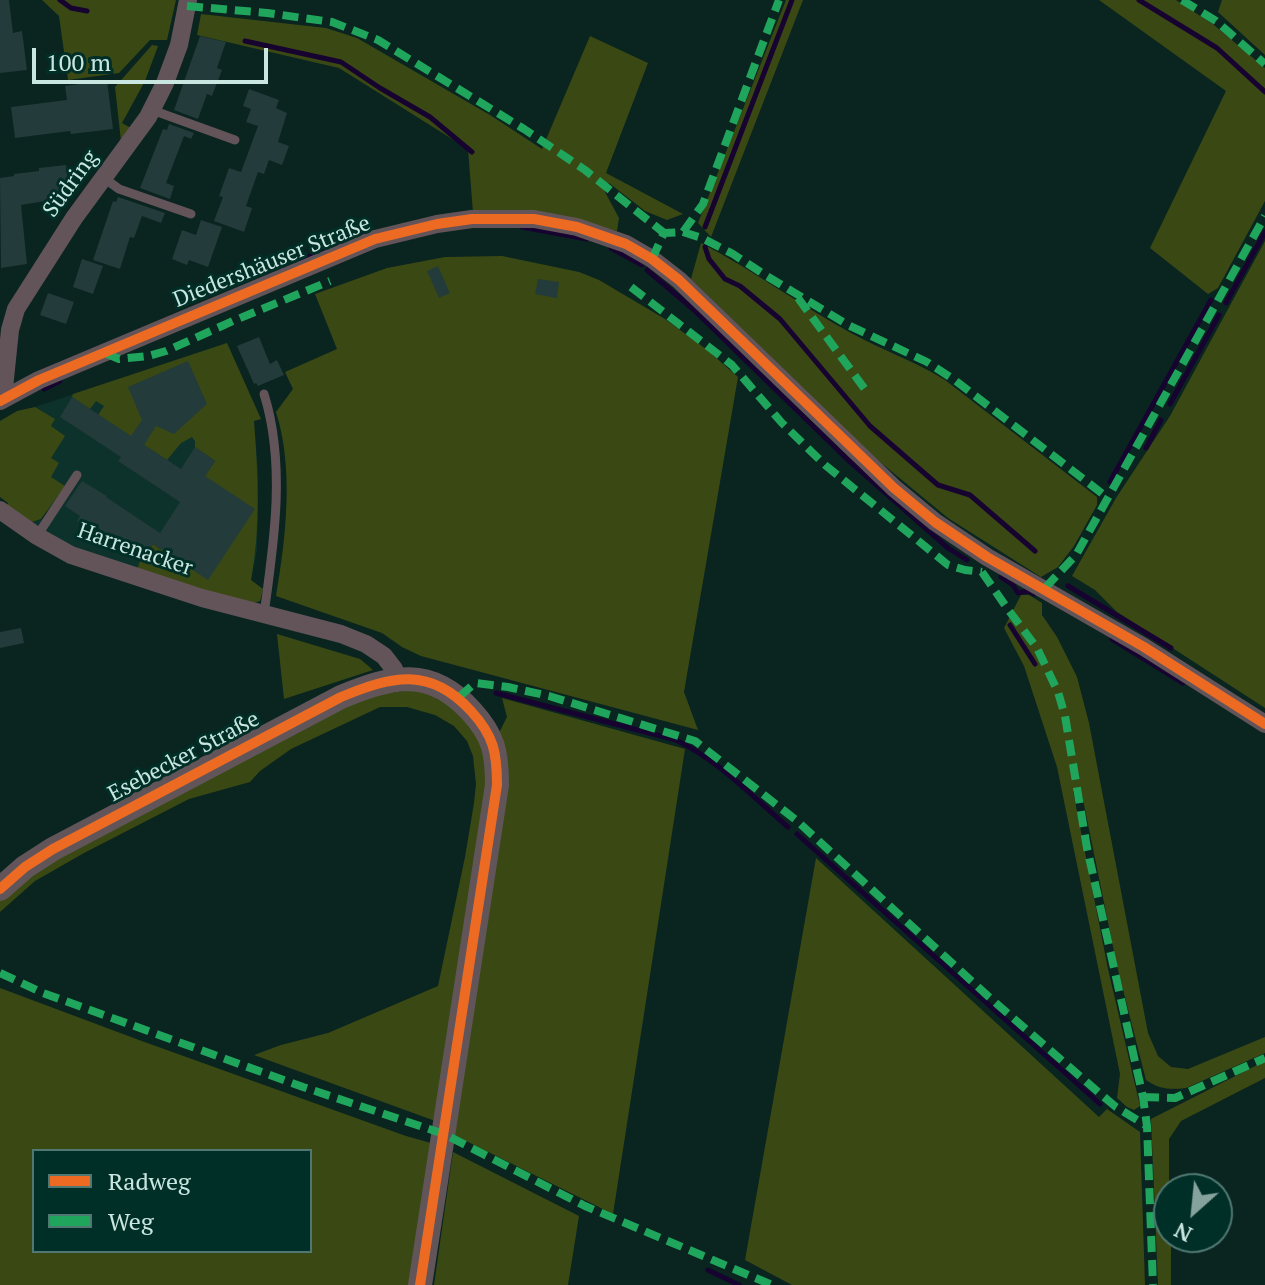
<!DOCTYPE html>
<html>
<head>
<meta charset="utf-8">
<style>
	body { margin:0 }
	#map { position:relative; width:1265px; height:1285px; overflow:hidden; background:#0a2420; font-family:"PT Serif",serif }
	canvas { display:block }
	.legend { position:absolute; left:32px; top:1149px; width:280px; height:104px; box-sizing:border-box; background:#002f28; border:2px solid #507872; margin:0; padding:10px 14px; list-style:none; font-size:24px; color:#c9e6e0 }
	.legend li { display:flex; align-items:center; gap:16px; height:40px }
	.legend b { width:40px; border:2px solid #507872 }
	.north { position:absolute; left:1153px; top:1173px; width:80px; height:80px; box-sizing:border-box; background:#002f28; border:2px solid #507872; border-radius:50%; rotate:207deg; font-size:22px; font-weight:700; line-height:32px; text-align:center; color:#c9e6e0 }
	.north::after { content:''; display:block; margin:auto; width:28px; height:36px; background:#86a29d; clip-path:polygon(50% 0,100% 100%,50% 72%,0 100%) }
	.scale { position:absolute; left:32px; top:48px; width:236px; height:36px; box-sizing:border-box; border:4px solid #c9e6e0; border-top:0; padding-left:10px; font-size:24px; line-height:28px; white-space:nowrap; color:#c9e6e0; -webkit-text-stroke:6px #002f28; paint-order:stroke }
</style>
</head>
<body>
<div id="map">
<canvas width="1265" height="1285"></canvas>
<ul class="legend">
<li><b style="height:10px;background:#ed6a23"></b>Radweg</li>
<li><b style="height:10px;background:#20a55d"></b>Weg</li>
</ul>
<div class="north">N</div>
<div class="scale">100 m</div>
</div>
<script>
const ctx = document.querySelector('canvas').getContext('2d');
ctx.lineJoin = 'round';
function fillPath(path, color) { ctx.fillStyle = color; ctx.fill(path, 'evenodd'); }
function strokePath(path, color, width, dash) { ctx.strokeStyle = color; ctx.lineWidth = width; ctx.lineCap = dash ? 'butt' : 'round'; ctx.setLineDash(dash || []); ctx.stroke(path); }
function label(font, color, halo, rows, align = 'center') {
  ctx.font = font + ' "PT Serif",serif'; ctx.lineWidth = 6; ctx.setLineDash([]); ctx.textBaseline = 'middle'; ctx.strokeStyle = halo; ctx.fillStyle = color; for (const [text, x, y, turn = 0] of rows) {
    ctx.save(); ctx.translate(x, y); ctx.rotate((+turn || 0) * Math.PI / 180); ctx.textAlign = isNaN(turn) ? turn : align; if (halo) ctx.strokeText(text, 0, 0); ctx.fillText(text, 0, 0); ctx.restore();
  }
}
const built = new Path2D(`
	M227,343L261,419L254,421L258,469V506L257,550L251,580L263,589L260,601L256,604L74,549L29,523L42,519L47,513L50,477L51,426L54,420L35,407Z`);
const green = new Path2D(`
	M42,0H176L167,40H150L119,73L68,80L59,16Z
	M786,0H803L711,237L698,223Z
	M1099,0H1176L1214,25L1265,68V201L1218,288L1208,294L1150,248L1226,91Z
	M1222,0H1265V55L1218,12Z
	M201,14L326,28L357,38L490,115L542,149L590,36L648,63L606,173L683,214L667,220L645,211L609,183L604,190L619,218L617,231L531,214L473,213L468,149L339,68L197,35Z
	M152,45L158,46L145,81L122,123L131,128L121,141L115,87Z
	M1265,241V708L1117,612L1095,590L1072,576L1116,498L1170,416Z
	M701,243C753,270 800,305 851,333C881,350 915,361 945,380L1097,497V505L1074,546L1058,567L1041,577L948,518L874,457L691,279Z
	M502,256L579,272L599,280L665,319L706,349L738,377L684,692L698,730L421,656L402,647L382,633L276,596C286,537 294,469 276,412L293,389L285,372L337,349L315,294L387,268L445,257Z
	M227,343L261,419L254,421C258,474 261,527 251,580L263,589L260,601L250,604L137,570L141,558H144L153,544L171,556L205,476L215,461L195,447V441L192,437L181,443L167,460L98,415L104,406L96,401L90,409L72,397L73,394Z
	M35,407L55,419L51,426L65,436L51,458L59,463L51,477L65,486L41,519L29,523L7,505L8,503L0,497V421L17,411Z
	M1021,595H1029L1042,603V615L1057,637L1077,677L1089,723L1148,1033L1158,1056L1171,1067L1188,1069L1265,1037V1053L1186,1088C1170,1090 1159,1089 1146,1080L1117,966L1081,790L1073,791L1108,969L1140,1106L1134,1110L1127,1107L1117,1098L1120,1074L1057,767L1024,666L1004,628Z
	M277,634L360,659L373,670L284,699Z
	M425,689L468,717L490,765L438,1122L254,1055L281,1045L328,1033L438,986L465,857L474,803L476,784L473,756L467,741L454,726L435,715L407,707H380L291,749L260,771L250,782L189,799L84,853L35,881L0,912V899L26,875L360,696Z
	M502,698L685,749L613,1214L450,1133L498,735L507,717Z
	M816,858L1099,1117L1107,1109L1140,1132L1145,1285H792L745,1260Z
	M0,988L139,1040L406,1136L431,1143L411,1285H0ZM34,1151H310V1251H34Z
	M1265,1061V1078L1181,1121L1169,1139V1237H1171V1285H1158L1151,1119Z
	M453,1152L579,1216L568,1285H434Z`);
const stream = new Path2D(`
	M60,0L71,8L87,11
	M1139,0L1217,48L1265,92
	M245,41L341,62L380,88L430,117L472,152
	M522,227L587,239
	M705,227L792,0
	M705,247L709,259L725,279L740,286L780,319L870,426L938,485L970,495L1035,551
	M611,248L642,265
	M302,260L351,238L363,235
	M647,270L694,310L847,459L948,548L967,560
	M1226,303L1265,232
	M44,389L60,381
	M1170,404L1219,315
	M1146,448L1161,420
	M1110,482L1211,300
	M1001,577L1013,585L1018,593L1028,591L1034,594
	M1068,586L1171,648
	M1010,625L1035,664
	M1112,639L1183,683
	M496,693L676,740C718,760 753,797 788,827
	M797,834L1100,1104
	M708,1270L739,1285`);
const building = new Path2D(`
	M0,0H9L13,33L22,31L27,70L0,73Z
	M200,36L226,42L217,68L222,70L212,96L207,94L198,119L174,110Z
	M107,80L113,129L71,134L70,131L15,138L11,107L67,100L65,86Z
	M249,89L279,100L276,108L287,113L278,142L289,146L282,165L269,160L264,174L258,172L246,206L252,208L244,232L214,221L223,197L219,196L229,168L241,172L258,126L246,122L251,109L243,106Z
	M169,124L194,133L191,139L184,136L166,183L174,186L170,199L140,188L163,129L167,130Z
	M66,165L70,197L21,205L27,264L1,268L0,178L14,176V174L39,171V168Z
	M118,197L165,213L161,223L142,216L134,238L130,237L120,269L93,260L113,201L116,202Z
	M201,220L222,227L208,267L189,260L187,265L172,259L182,230L196,235Z
	M82,259L103,266L93,294L73,287Z
	M438,266L450,293L439,298L427,271Z
	M538,279L559,282L557,298L535,294Z
	M48,293L74,302L66,324L40,315Z
	M259,337L270,364L277,360L284,375L258,386L256,383L254,384L237,346Z
	M188,361L207,404L174,434L156,426L144,445L181,469L195,447L215,461L205,476L255,509L208,580L153,544L144,558L90,523L87,527L77,521L80,516L65,506L82,481L107,496L106,497L160,533L180,502L118,461L121,457L60,417L72,397L131,436L142,420L128,387Z
	M21,628L24,643L0,648V632Z`);
const lane = new Path2D(`
	M152,110L235,140
	M104,178L119,189L191,214
	M264,394C286,464 274,543 264,614
	M37,536L77,475`);
const street = new Path2D(`
	M3,398L10,330L16,309L74,218L148,117L165,83L179,45L188,0
	M0,401L39,380L375,239L437,224L472,219H534L577,227L626,244L652,259L679,280L894,488L935,522L987,557L1144,647L1265,724
	M0,510L37,536L71,555L202,598L341,634L366,644L384,656L394,669L397,680`);
const secondary = new Path2D(`
	M0,889L25,867L53,849L341,697C392,676 430,666 471,711C494,736 497,753 497,785L420,1285`);
const quiet = new Path2D(`
	M1182,0L1216,21L1265,64
	M187,6L267,13L332,22L378,40L524,129L585,170L664,233
	M683,232L702,238L733,254L765,275L848,325L927,362L956,381L1108,498
	M652,259L664,233L683,232L703,204L779,0
	M631,287L732,365L782,423L825,465L948,565L965,570L982,572
	M798,298L867,392
	M105,353L119,359L148,356L166,351L233,321L330,281
	M982,572L1007,608L1037,648L1058,692L1065,716L1087,848L1143,1097L1147,1126L1153,1285
	M1045,588L1076,555L1265,216
	M459,697L475,683L508,687L549,696L695,741L796,820L989,997L1104,1097L1116,1107L1147,1126
	M0,973L43,993L303,1087L444,1134L585,1206L772,1285
	M1143,1097L1175,1098L1265,1058`);
const cycleway = new Path2D(`
	M0,401L39,380L375,239L437,224L472,219H534L577,227L626,244L652,259L679,280L894,488L935,522L987,557L1144,647L1265,724
	M0,889L25,867L53,849L341,697C392,676 430,666 471,711C494,736 497,753 497,785L420,1285`);
const streetNames = [
	["Südring",71,184,-54],
	["Diedershäuser Straße",272,262,-22],
	["Harrenacker",135,550,19],
	["Esebecker Straße",184,757,-28]
];
fillPath(built, '#0d312b');
fillPath(green, '#3a4913');
strokePath(stream, '#170330', 5);
fillPath(building, '#233b3a');
strokePath(lane, '#625459', 9);
strokePath(street, '#625459', 18);
strokePath(secondary, '#61555a', 24);
strokePath(quiet, '#20a55d', 8, [16, 8]);
strokePath(cycleway, '#ed6a23', 10);
label('22px', '#c9e6e0', '#002f28', streetNames);
</script>
</body>
</html>
